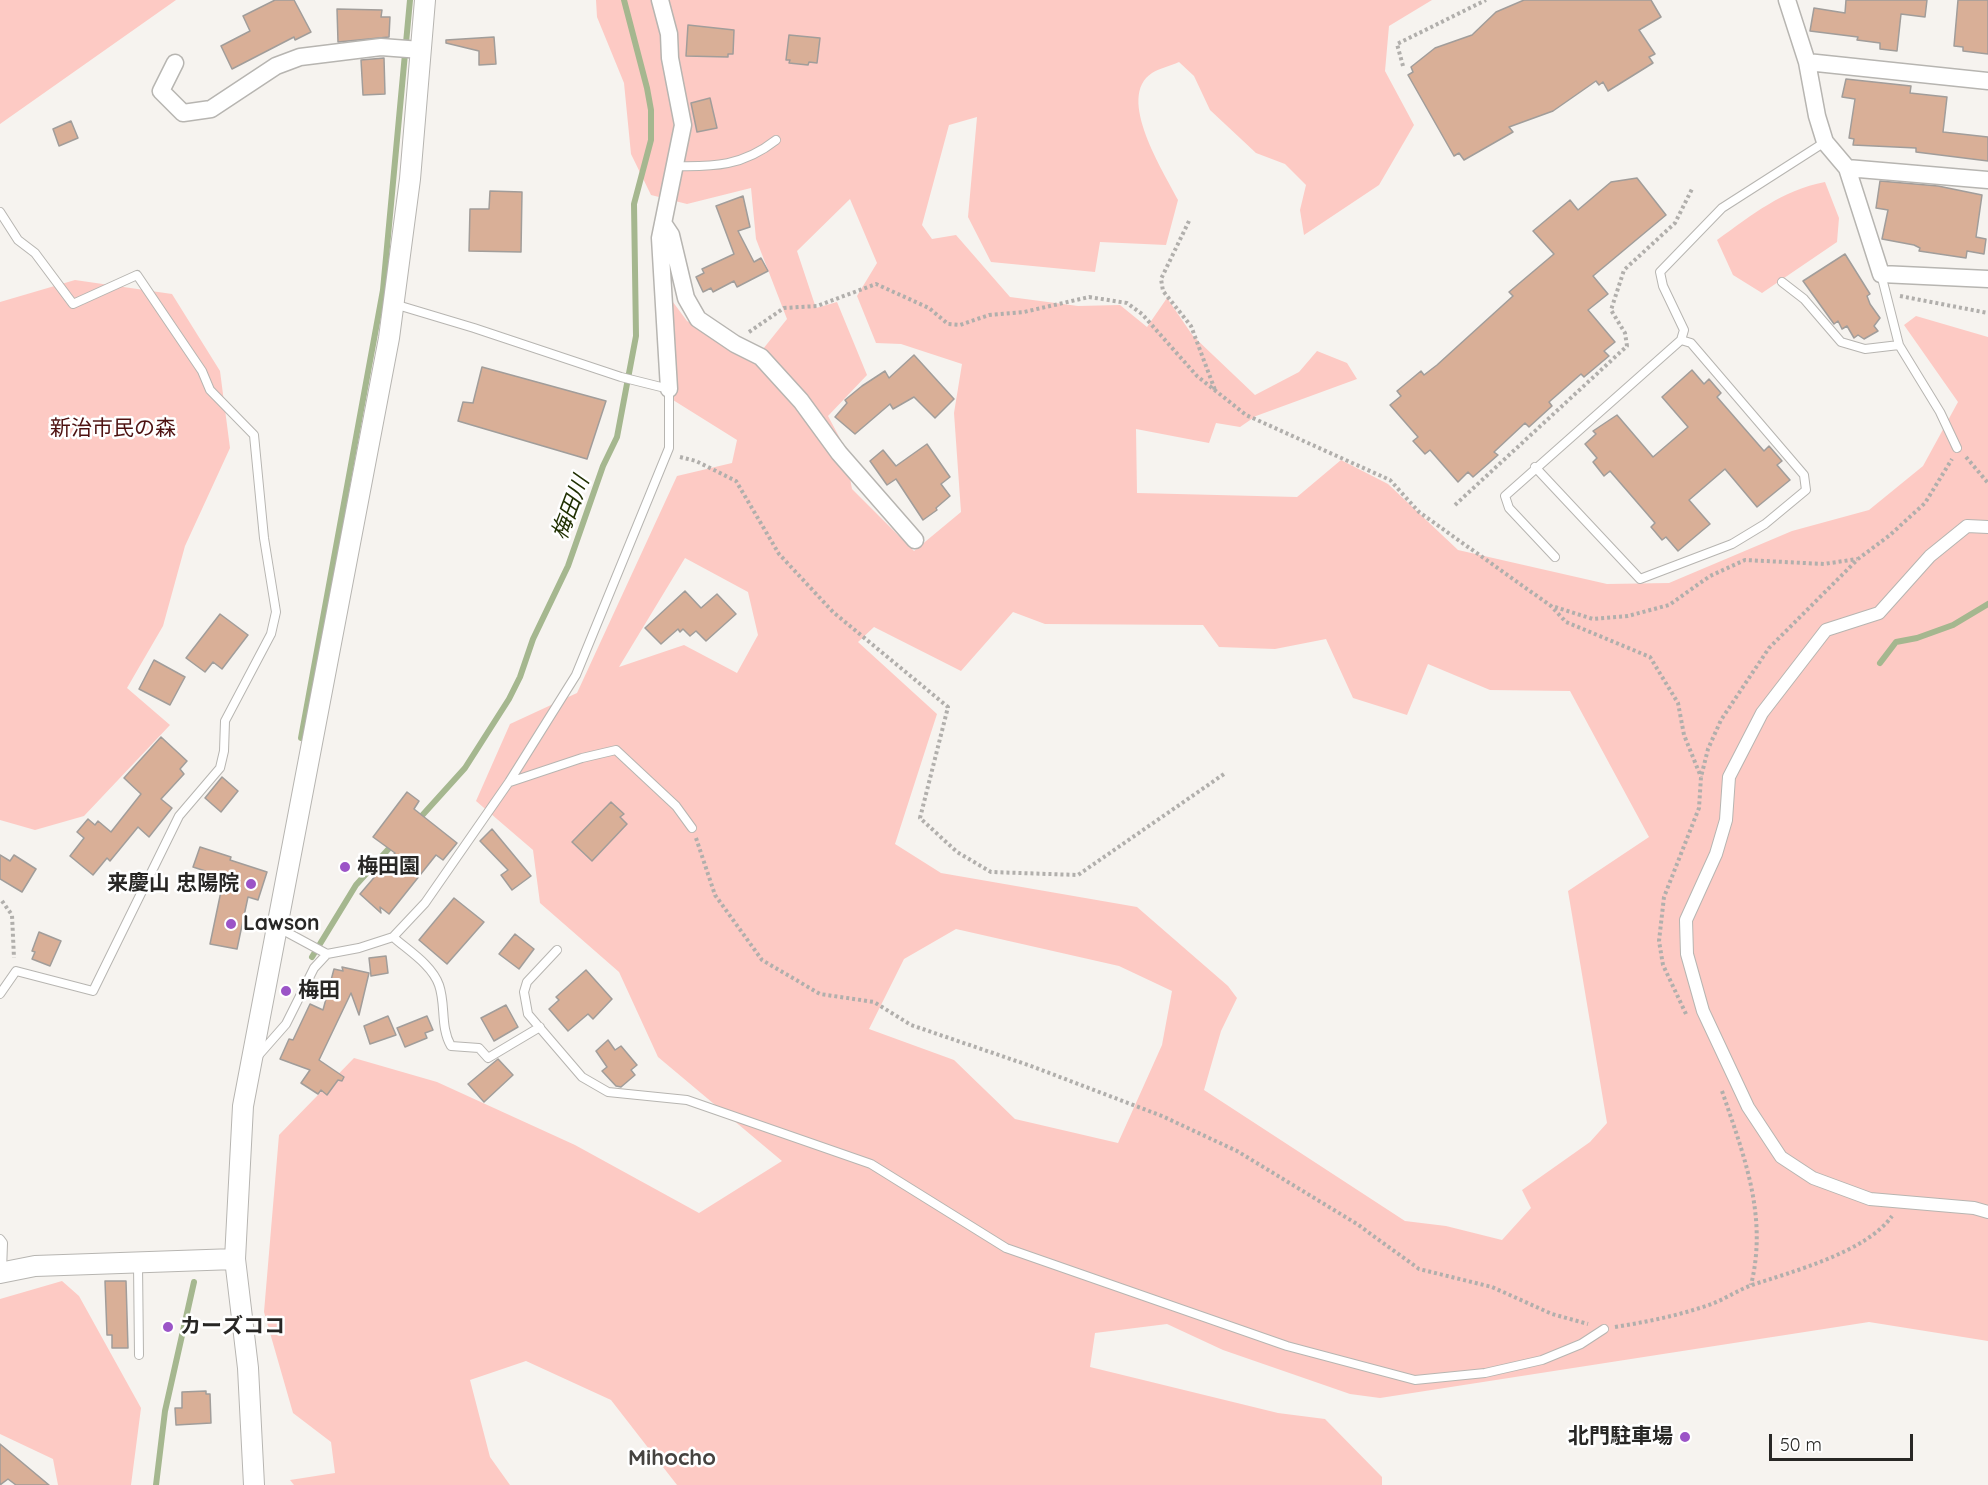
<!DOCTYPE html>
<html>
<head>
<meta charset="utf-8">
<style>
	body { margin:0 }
	#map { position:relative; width:1988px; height:1485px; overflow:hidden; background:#f6f3ef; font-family:Quicksand,sans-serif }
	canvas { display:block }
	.scale { position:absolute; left:1769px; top:1434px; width:144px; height:27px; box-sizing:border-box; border:3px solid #282725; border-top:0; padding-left:8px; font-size:18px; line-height:21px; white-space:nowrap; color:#282725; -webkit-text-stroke:4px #fff; paint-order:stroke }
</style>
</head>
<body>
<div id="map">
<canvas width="1988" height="1485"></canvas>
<div class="scale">50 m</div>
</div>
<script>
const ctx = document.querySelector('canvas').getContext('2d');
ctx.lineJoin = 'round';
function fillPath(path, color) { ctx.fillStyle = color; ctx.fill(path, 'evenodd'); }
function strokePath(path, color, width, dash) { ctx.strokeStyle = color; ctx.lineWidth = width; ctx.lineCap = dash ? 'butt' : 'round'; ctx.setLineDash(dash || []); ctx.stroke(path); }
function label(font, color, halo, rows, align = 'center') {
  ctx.font = font + ' Quicksand,"Noto Sans JP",sans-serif'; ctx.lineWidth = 5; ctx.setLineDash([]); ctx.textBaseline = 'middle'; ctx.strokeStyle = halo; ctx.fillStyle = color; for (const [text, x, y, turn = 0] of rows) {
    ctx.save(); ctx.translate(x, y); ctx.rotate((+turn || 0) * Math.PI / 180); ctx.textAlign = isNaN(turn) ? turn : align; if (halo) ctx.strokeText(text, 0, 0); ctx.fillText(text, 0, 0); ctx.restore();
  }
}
const green = new Path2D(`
	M0,0H176L0,124Z
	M596,0H1432L1389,26L1385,71L1414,125L1379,185L1304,235L1300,210L1306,185L1285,164L1256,153L1210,110L1194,76L1179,62C1170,66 1160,68 1152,73C1115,97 1164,172 1178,200L1166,245L1100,242L1095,272L991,262L968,217L977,117L949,125L922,225L932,239L956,235L1010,297L1078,306L1120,305L1147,327L1167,298L1193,336L1255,395L1299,372L1317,351L1347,363L1357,379L1256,416L1240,427L1216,423L1209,443L1136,429L1137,493L1297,497L1341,460L1388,484L1458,550L1607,584L1669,583L1792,531L1869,510L1923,466L1958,402L1904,325L1916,316L1988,337V1341L1869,1322L1380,1398L1350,1394L1223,1350L1167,1324L1095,1333L1090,1367L1278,1413L1325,1419L1382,1477V1485H677L611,1400L526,1361L470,1380L490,1457L510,1485H294L290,1480L335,1473L331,1442L293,1413L264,1312L279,1135L354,1058L437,1082L575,1145L699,1213L782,1161L658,1057L619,972L540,903L533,850L476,801L510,724L577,693L677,476L732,463L737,440L673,400L670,298L687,321L755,359L787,319L756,239L751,188L687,204L651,195L631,154L624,83L597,17ZM850,199L877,263L857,296L876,343L901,344L962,364L954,413L961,512L914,551L852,489L844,446L828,416L867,375L837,302L816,308L797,251ZM685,558L748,592L758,635L737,673L684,645L619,667ZM1013,612L1045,624L1203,625L1219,647L1275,649L1326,639L1353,698L1407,715L1428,664L1490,690L1570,691L1649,837L1568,891L1607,1123L1590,1142L1522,1190L1531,1208L1502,1240L1446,1226L1405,1221L1204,1090L1221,1031L1237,998L1228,986L1137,907L941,873L895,844L937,714L858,642L874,627L961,671ZM956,929L1119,966L1172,991L1162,1045L1118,1143L1015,1119L954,1060L869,1029L904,959Z
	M1825,182L1839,218L1837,242L1762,293L1733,275L1717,240C1752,215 1782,190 1825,182Z
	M75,280L172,294L220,371L230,448L185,546L163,626L127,688L170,725L84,816L35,830L0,820V302Z
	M62,1281L79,1296L141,1408L131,1485H58L53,1459L0,1434V1299Z`);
const stream = new Path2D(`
	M1880,663L1896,642L1917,638L1953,625L1988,604
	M301,738L383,290L410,0
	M418,820L465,768L509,699L520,677L533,639L568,566L603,466L617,437L636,336L634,204L651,140V110L647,88L624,0
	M312,957L356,885L393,844
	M156,1485L165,1411L194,1282`);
const building = new Path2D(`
	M275,0H294L311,32L295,40L294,37L232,69L221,46L250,31L243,16Z
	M1524,0H1651L1661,17L1639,30L1655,54L1649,57L1653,63L1608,91L1603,82L1599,85L1596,81L1553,111L1509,127L1513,132L1464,160L1459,153L1454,156L1408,75L1413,72L1411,67L1435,48L1472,35L1496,12Z
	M1846,0H1927L1925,17L1901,14L1897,51L1880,49V43L1857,40L1858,37L1810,31L1814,8L1845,13Z
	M1958,0H1988V54L1963,51V47L1954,46Z
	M337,9L382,10L381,17H390L389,37L338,42Z
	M688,25L734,30L733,54H728V57L686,56Z
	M789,35L820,38L817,63L809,62L808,65L789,63L790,60H786Z
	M494,37L496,64L479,65V51L446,43V40Z
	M384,58L385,94L363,95L361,60Z
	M1846,79L1911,86L1910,93L1947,97L1943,132L1988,137V161L1916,152V148L1853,145L1854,139L1849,138L1855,99L1842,97Z
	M710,98L717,128L697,132L691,103Z
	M71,121L78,138L59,146L53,129Z
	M1637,178L1666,215L1593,276L1608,294L1588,310L1615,342L1604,351L1609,356L1584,377L1581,374L1549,402L1552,406L1529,427L1525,423L1494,452L1498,455L1473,477L1468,472L1458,482L1430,450L1425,454L1413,441L1418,437L1390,405L1401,396L1397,391L1421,371L1424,375L1437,365L1513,296L1509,292L1554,254L1533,231L1570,200L1578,210L1611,182Z
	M1880,181L1938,186L1982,195L1976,237L1986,239L1984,254L1967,251L1966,258L1919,251L1920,248L1914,245L1882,239L1888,210L1876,208Z
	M490,191L522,192L521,252L469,251L470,209H489Z
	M743,196L750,227L738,231L754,262L761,258L768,271L737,287L734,281L713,292L711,288L703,292L696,277L704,273L702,269L734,254L716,206Z
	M1845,254L1870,294L1867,296L1870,304L1880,318L1874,326L1878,331L1864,339L1858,335L1854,338L1847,326L1842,329L1838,321L1834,324L1803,281Z
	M914,355L954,399L935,418L914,397L893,409L890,404L855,434L835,417L847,403L845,400L862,386L885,371L889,378Z
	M482,367L606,401L587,459L458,421L463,402L473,403Z
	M1692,370L1704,384L1709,379L1721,393L1717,397L1764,451L1769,446L1782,461L1777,465L1790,480L1757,507L1725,469L1689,500L1710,524L1678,551L1666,537L1662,540L1651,527L1655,523L1610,471L1604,476L1593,462L1597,458L1585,444L1596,434L1593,431L1617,415L1653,457L1688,427L1662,397Z
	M927,444L950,477L941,484L950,496L936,508L937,510L923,520L896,479L887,485L870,461L883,450L896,466Z
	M685,591L701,608L717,594L736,614L706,641L696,631L690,636L683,629L680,632L678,629L661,644L645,628Z
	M220,614L248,635L222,669L213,662L205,672L186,658Z
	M154,660L185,677L170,705L139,689Z
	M161,737L187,761L180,769L184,774L161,799L172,808L149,837L138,827L110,861L107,858L93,875L70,856L84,838L77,832L88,819L95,825L98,821L111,832L141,794L124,778Z
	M222,777L238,791L221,812L205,798Z
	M407,792L419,801L414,809L457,843L443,860L436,855L389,914L380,907L381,913L360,894L395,853L373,837Z
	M611,802L624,814L620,817L627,824L592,861L572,842Z
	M492,829L531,876L512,890L501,875L508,870L480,841Z
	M200,847L231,857L230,860L267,872L258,900L248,897L237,949L210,944L224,877L193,867Z
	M0,855L10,861L14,855L36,869L22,892L0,879Z
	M454,898L484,922L447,964L419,940Z
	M39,932L61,941L50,966L32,959L35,952L32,951Z
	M515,934L534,949L519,969L499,954Z
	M386,956L388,973L371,976L369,958Z
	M342,967L369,973L359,1015L351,993L319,1060L344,1077L342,1081L338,1080L327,1095L321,1090L318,1094L301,1083L310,1070L280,1059L289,1039L293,1040L310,1004L323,1010L334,969L343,971Z
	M586,970L612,999L593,1019L588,1014L568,1031L549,1009L559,1000L556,997Z
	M506,1005L518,1027L494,1041L481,1018Z
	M388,1016L396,1035L370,1044L364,1026Z
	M427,1016L433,1030L425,1033L427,1038L405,1047L397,1028Z
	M608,1040L615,1050L621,1046L637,1065L631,1070L635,1075L621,1087L616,1086L602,1071L607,1067L596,1051Z
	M498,1059L513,1075L484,1102L468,1084Z
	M105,1281H126L128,1348H112V1335H107Z
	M206,1391V1394H210L211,1423L176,1425L175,1408H182V1392Z
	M0,1444L49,1485H16L8,1479L0,1485Z`);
const path = new Path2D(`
	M1403,66L1397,44L1486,0
	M1189,221L1161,279L1163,291L1191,326L1215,390
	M1900,296L1988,313
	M749,332L784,308L817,306L876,284L929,308L948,324L960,325L989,315L1024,312L1089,297L1127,303L1142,314L1197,376L1246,415L1390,480L1419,512L1551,606L1566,622L1650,657L1678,703L1684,735L1701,777
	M680,457L696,461L736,481L779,554L833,612L948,707L920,818L957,852L991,872L1078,875L1224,774
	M1966,457L1988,483
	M1455,505L1627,346L1625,333L1611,310L1624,270L1675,223L1692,189
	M1555,607L1593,619L1628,616L1669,605L1710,576L1745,560L1824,564L1857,559
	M696,838L715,895L762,960L820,994L874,1002L911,1025L1031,1066L1162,1116L1237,1151L1357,1224L1419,1269L1492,1287L1552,1314L1588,1324
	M2,901L12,915L14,958
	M1686,1014L1663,965L1659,941L1664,897L1699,808L1701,777L1708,749L1721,720L1769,648L1858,559L1890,535L1925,503L1952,459
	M1722,1091C1744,1156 1768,1216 1751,1285
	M1615,1327C1646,1322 1676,1316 1706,1306C1722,1301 1736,1291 1752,1285C1791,1272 1867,1252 1892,1216`);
const service = new Path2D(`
	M674,166C714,167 743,166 776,140
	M0,212L18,240L35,253L73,304L137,275L202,371L210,390L254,435L264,538L276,612L271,634L225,721L224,751L220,768L179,816L93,991L16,971L0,994
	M1881,274L1899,345L1940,412L1957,448
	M1782,282L1804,299L1841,342L1865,349L1899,345
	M1535,467L1640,579L1732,544L1765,524L1806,490L1804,475L1691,343L1681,340L1684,330L1663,286L1660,272L1722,208L1825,142
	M1555,557L1509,508L1505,496L1681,340
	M510,782L582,758L616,750L676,806L692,828
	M279,928L327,954L359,948L393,937C409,951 432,965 439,985C446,1005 440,1027 451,1046L479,1048L488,1058L540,1027
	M393,937L425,903L509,782L576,675L669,448V389L621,377L474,328L394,304
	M557,950L527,982L524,992L528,1014L582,1077L608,1092L687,1100L871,1164L1006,1248L1287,1346L1415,1380L1485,1373L1542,1360L1581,1344L1604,1329
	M257,1057L286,1024L314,968L327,954
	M0,1239L3,1243L2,1271
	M138,1264L139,1355`);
const pedestrian = new Path2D(`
	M1988,527L1967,526L1930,556L1879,613L1826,630L1762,713L1729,777L1726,820L1716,854L1686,920L1687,954L1703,1011L1748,1107L1781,1157L1813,1178L1870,1199L1974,1208L1988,1212`);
const minor = new Path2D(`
	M660,0L669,34L670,58L683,125L660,238L669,389
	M1787,0L1807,62L1817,116L1825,142L1847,168L1881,274L1988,279
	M1807,62L1988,81
	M175,63L161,91L183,113L211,109L276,66L300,57L381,47L421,50
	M1847,168L1988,180
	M663,223L671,235L686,298L698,319L735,344L761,357L801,401L839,453L915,540`);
const tertiary = new Path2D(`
	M0,1273L35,1266L235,1259
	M254,1485L248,1368L235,1259L243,1106L389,338L410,179L425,0`);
const markers = [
	[345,867,6,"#9b54c7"],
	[251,884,6,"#9b54c7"],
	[231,924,6,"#9b54c7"],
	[286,991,6,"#9b54c7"],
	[168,1327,6,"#9b54c7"],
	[1685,1437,6,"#9b54c7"]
];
const parkNames = [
	["新治市民の森",113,429]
];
const poiNames = [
	["梅田園",357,867],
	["来慶山 忠陽院",239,884,"right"],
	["Lawson",243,924],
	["梅田",298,991],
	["カーズココ",180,1327],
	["北門駐車場",1673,1437,"right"]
];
const waterNames = [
	["梅田川",571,508,-69]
];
const neighbourhoodNames = [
	["Mihocho",672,1458]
];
fillPath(green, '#fdcac4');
strokePath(stream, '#a5b78f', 6);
fillPath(building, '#d9af97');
strokePath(building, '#a19d9a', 1.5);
strokePath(service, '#b7b5b1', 10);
strokePath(pedestrian, '#b7b5b1', 14);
strokePath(minor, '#b7b5b1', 19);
strokePath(tertiary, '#b7b5b1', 22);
strokePath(path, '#b1afac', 4, [3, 3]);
strokePath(service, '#fff', 8);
strokePath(pedestrian, '#fff', 12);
strokePath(minor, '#fff', 16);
strokePath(tertiary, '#fff', 20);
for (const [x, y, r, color] of markers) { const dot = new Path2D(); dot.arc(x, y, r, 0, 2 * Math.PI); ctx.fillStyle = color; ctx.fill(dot); strokePath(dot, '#fff', 2); }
label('21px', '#4e1211', '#fff', parkNames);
label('bold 21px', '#282725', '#fff', poiNames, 'left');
label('italic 22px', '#213102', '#fff', waterNames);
label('bold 22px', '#454340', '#fff', neighbourhoodNames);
</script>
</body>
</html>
